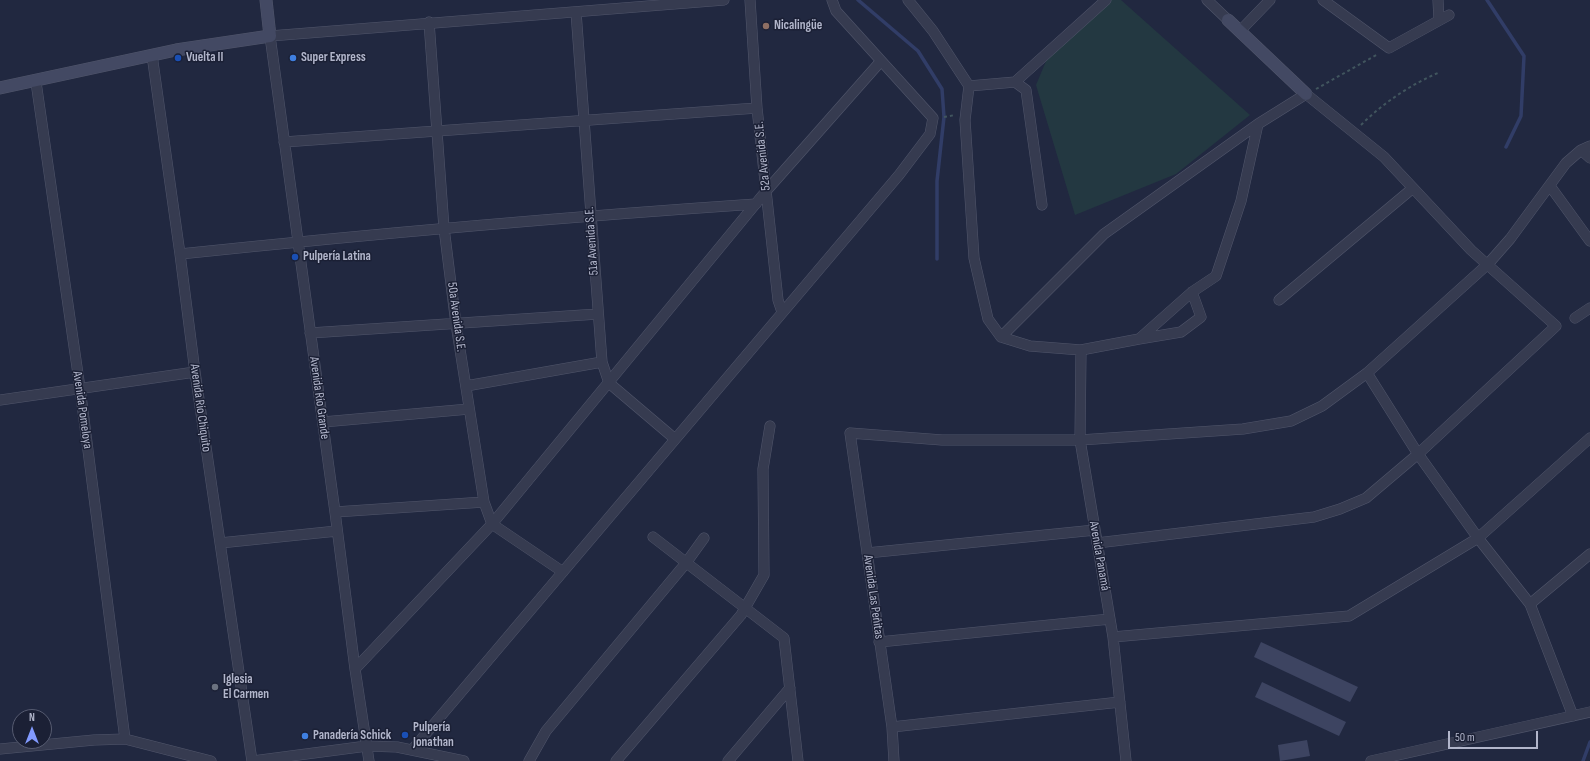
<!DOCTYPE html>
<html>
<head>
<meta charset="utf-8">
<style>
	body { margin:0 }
	#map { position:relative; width:1590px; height:761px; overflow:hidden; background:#212840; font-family:"Sofia Sans Condensed",sans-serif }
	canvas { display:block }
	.north { position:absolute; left:12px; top:709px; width:40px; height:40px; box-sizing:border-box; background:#1b2035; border:1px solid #575c71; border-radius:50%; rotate:0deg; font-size:11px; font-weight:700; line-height:16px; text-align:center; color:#b2b6cb }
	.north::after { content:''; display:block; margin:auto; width:14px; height:18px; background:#829aff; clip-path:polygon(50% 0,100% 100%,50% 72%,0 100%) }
	.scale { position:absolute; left:1448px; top:731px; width:90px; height:18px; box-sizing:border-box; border:2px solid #b2b6cb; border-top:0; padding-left:5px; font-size:12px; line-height:14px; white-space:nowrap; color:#b2b6cb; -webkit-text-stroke:3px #1b2035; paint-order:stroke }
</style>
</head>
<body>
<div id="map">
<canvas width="1590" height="761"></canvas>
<div class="north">N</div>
<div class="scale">50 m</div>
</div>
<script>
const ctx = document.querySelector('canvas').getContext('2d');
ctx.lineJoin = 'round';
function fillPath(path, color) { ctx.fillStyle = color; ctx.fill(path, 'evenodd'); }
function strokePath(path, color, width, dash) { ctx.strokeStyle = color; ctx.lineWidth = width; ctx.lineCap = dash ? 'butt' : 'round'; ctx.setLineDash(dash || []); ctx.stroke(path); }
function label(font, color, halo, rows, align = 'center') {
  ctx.font = font + ' "Sofia Sans Condensed",sans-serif'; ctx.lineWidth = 3; ctx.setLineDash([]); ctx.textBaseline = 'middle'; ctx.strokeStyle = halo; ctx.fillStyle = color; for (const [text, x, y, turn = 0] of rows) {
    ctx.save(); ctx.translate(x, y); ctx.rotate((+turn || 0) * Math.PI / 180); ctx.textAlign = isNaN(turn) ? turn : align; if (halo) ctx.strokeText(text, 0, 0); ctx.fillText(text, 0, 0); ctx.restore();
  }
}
const green = new Path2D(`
	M1109,0H1121L1250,115L1176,174L1075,215L1036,85L1049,54Z`);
const stream = new Path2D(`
	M858,0L918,51L942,89L944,117L937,181V259
	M1487,0L1524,56L1521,116L1506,147
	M1583,761L1590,742`);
const building = new Path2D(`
	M1261,642L1358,687L1350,702L1254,657Z
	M1262,682L1346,722L1339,736L1255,697Z
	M1307,740L1310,756L1280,761L1278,745Z`);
const path = new Path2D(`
	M1316,89L1378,54
	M944,117L955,115
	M1361,125C1384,102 1412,84 1440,72`);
const street = new Path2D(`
	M750,0L757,108L778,300L782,312
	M908,0L933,31L969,86L965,120L974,258L988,319L1001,337L1030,346L1081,350L1139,339L1192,292L1216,276L1241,201L1258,124
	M1207,0L1228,20
	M1323,0L1389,48L1449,15
	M1438,0L1439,20
	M576,12L602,362L609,383L675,439
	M429,22L444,228L456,324L484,502L492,524L563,572
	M1240,31L1270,0
	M152,55L180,254L195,372L252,761
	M36,82L80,388L125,739
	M1015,82L1026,90L1042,205
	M969,86L1015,82L1106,0
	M284,142L757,108
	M1581,150L1590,158
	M1550,186L1590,241
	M180,254C372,234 563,217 756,204
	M1279,300L1413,188
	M1575,318L1590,308
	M310,333L598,314
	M1001,337L1104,234L1258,124L1306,94L1384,157L1471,250L1556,326L1418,454L1366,498L1340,509L1314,517L1097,543
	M1139,339L1181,332L1201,317L1192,292
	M1081,350L1080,440L1113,637L1126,761
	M1367,373L1418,454L1478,538L1530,604L1573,716
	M466,386L602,362
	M0,400L195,372
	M323,422L469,409
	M335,512L484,502
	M653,537L784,638L798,761
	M220,543L337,531
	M867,553L1095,530
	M1530,604L1590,554
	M1113,637L1349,616L1478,538L1590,438
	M879,642L1110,619
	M355,669L492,524L767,190L881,61
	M892,727L1120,702
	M0,749L94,740L125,739L211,761
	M412,750L899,175L930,134L933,118L836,11L832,0
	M253,761L367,746L397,747L464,761
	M369,761L355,669L335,512L270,36L724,0
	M529,761L546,731L686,563L704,538
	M616,761L741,615L764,575L763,469L770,426
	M728,761L790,688
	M894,761L892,727L850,433L942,440H1080L1243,429L1291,421L1322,406L1367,373L1488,264L1510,239L1566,163L1581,150L1590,146
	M1371,761L1590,712`);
const secondary = new Path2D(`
	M1228,20L1306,94
	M0,88L176,50L270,36L266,0`);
const markers = [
	[766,26,4,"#8d6e63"],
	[178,58,4,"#1a4fb4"],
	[293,58,4,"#3f7fe0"],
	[295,257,4,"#1a4fb4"],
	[215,687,4,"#6b7280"],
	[405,735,4,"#1a4fb4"],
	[305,736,4,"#3f7fe0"]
];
const poiNames = [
	["Nicalingüe",774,26],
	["Vuelta II",186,58],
	["Super Express",301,58],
	["Pulpería Latina",303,257],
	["Iglesia",223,680],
	["El Carmen",223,695],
	["Pulpería",413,728],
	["Jonathan",413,743],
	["Panadería Schick",313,736]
];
const streetNames = [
	["52a Avenida S.E.",763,156,-96],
	["51a Avenida S.E.",592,241,-94],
	["50a Avenida S.E.",456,317,82],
	["Avenida Río Grande",319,398,82],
	["Avenida Río Chiquito",200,408,82],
	["Avenida Pomeloya",82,410,82],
	["Avenida Panamá",1099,556,80],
	["Avenida Las Peñitas",873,597,82]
];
fillPath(green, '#233841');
strokePath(stream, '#313d67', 3.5);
fillPath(building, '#3d4461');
strokePath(street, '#51566b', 11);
strokePath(secondary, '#51566b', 13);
strokePath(path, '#41555e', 2, [3, 3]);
strokePath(street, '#363b50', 10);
strokePath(secondary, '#434963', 12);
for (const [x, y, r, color] of markers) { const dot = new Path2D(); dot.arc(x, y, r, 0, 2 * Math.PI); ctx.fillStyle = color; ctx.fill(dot); strokePath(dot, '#1b2035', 1.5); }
label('bold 13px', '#b2b6cb', '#1b2035', poiNames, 'left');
label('13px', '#b2b6cb', '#1b2035', streetNames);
</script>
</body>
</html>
